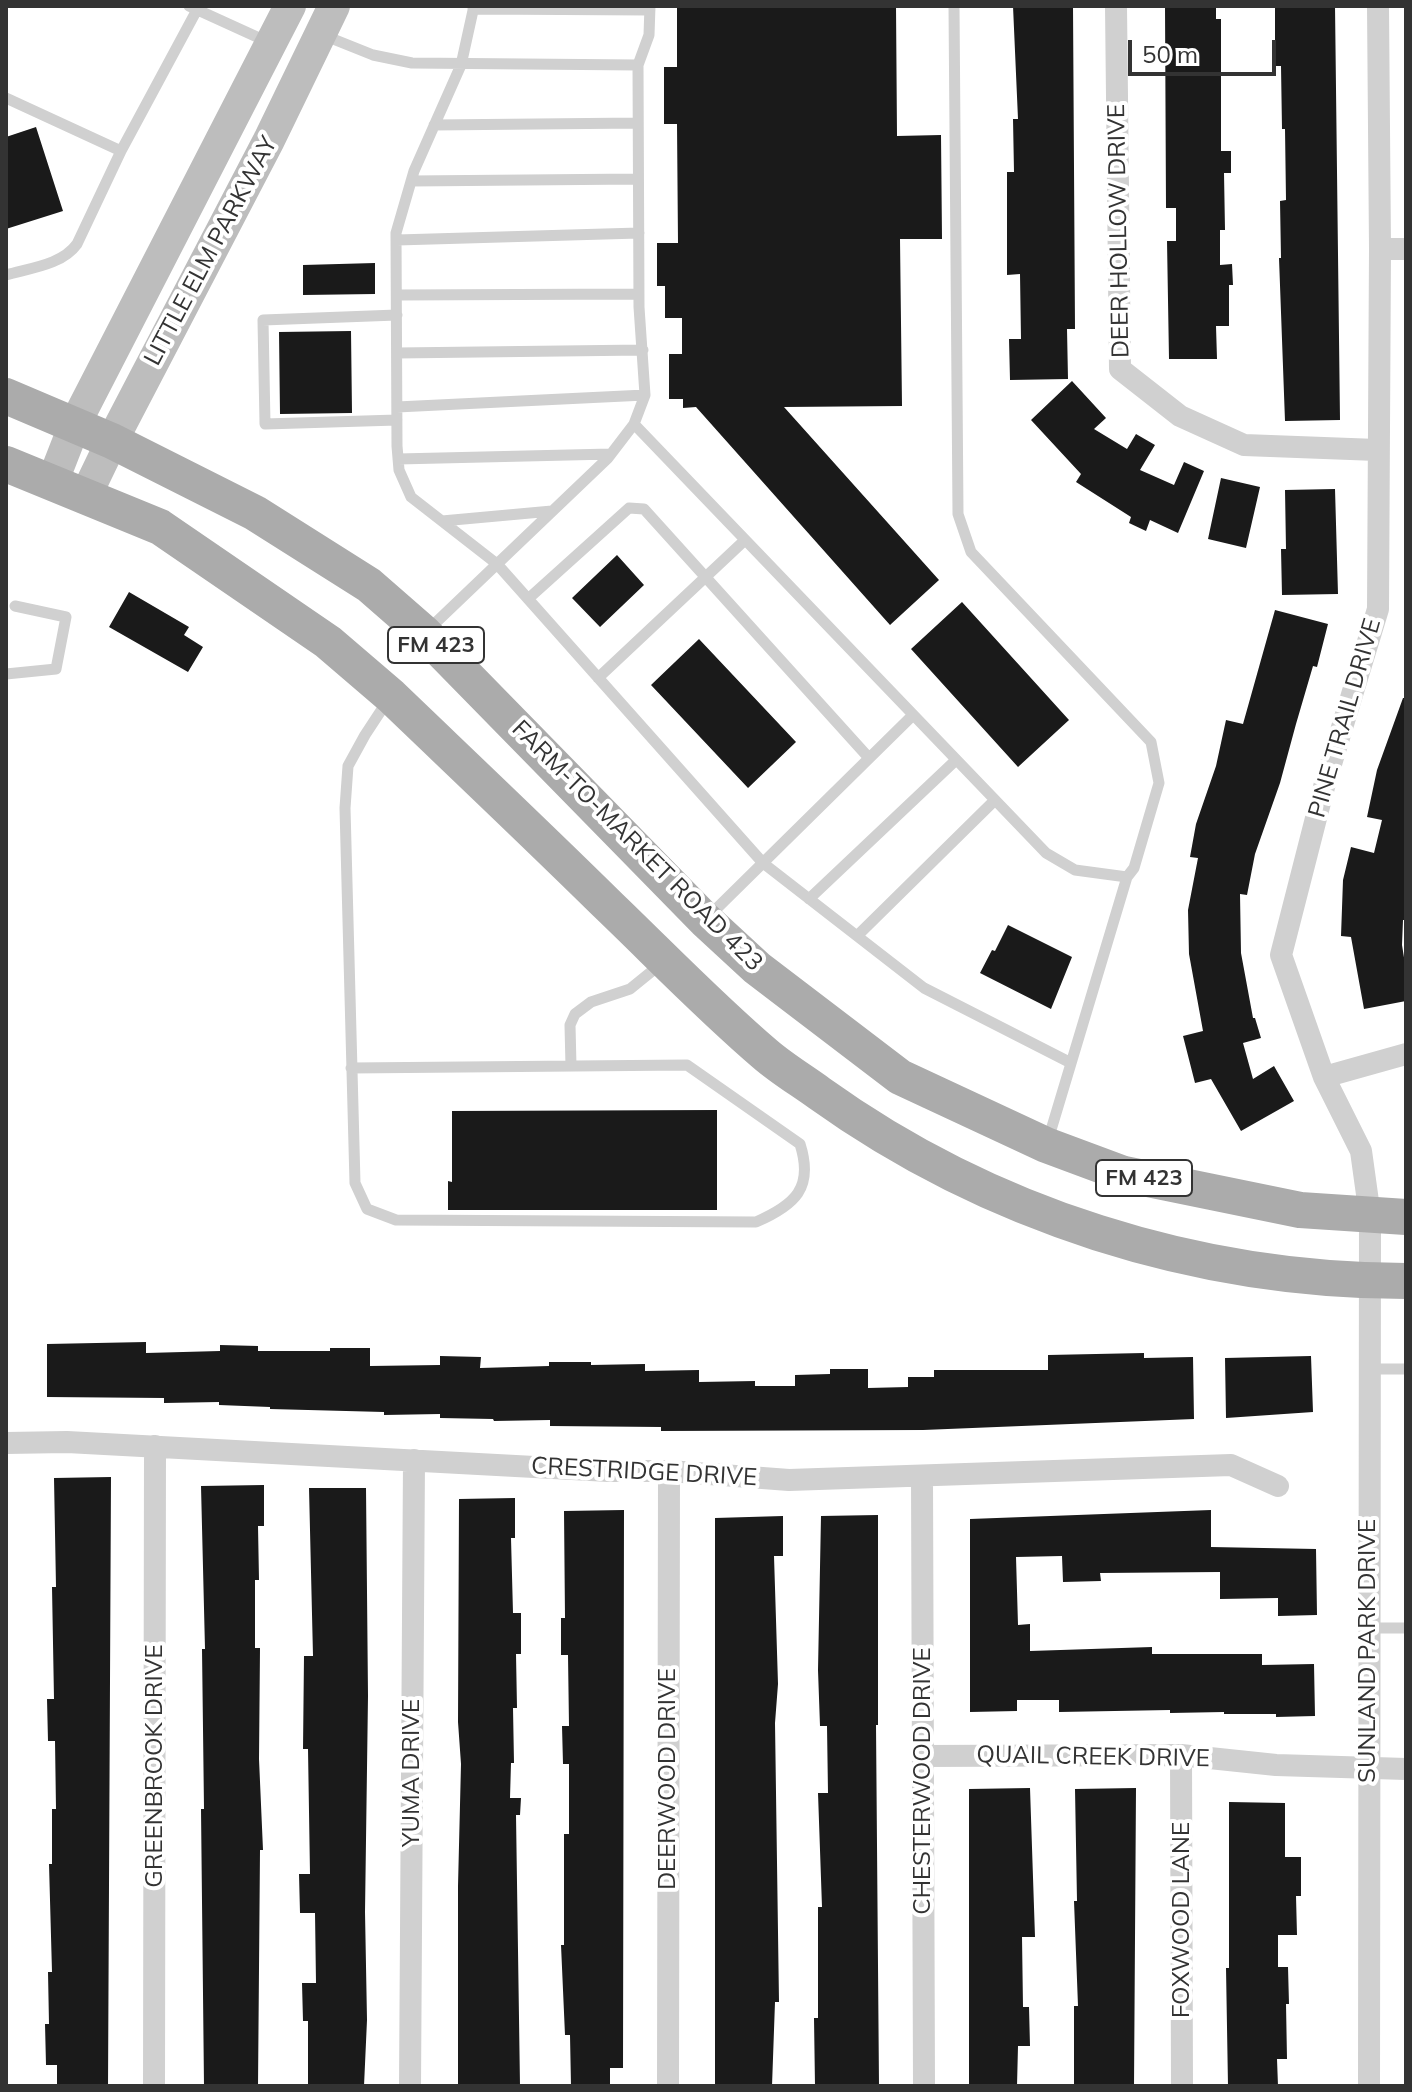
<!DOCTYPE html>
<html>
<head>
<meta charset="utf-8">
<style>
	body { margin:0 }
	#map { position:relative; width:1412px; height:2092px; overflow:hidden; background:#fff; font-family:Mulish,sans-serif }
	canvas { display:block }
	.frame { position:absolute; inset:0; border:8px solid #333; pointer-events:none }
	.scale { position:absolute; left:1128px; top:40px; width:148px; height:36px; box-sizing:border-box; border:4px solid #333; border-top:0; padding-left:10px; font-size:24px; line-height:28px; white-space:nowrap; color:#333; -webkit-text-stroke:6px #fff; paint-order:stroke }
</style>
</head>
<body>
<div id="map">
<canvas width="1412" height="2092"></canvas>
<div class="frame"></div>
<div class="scale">50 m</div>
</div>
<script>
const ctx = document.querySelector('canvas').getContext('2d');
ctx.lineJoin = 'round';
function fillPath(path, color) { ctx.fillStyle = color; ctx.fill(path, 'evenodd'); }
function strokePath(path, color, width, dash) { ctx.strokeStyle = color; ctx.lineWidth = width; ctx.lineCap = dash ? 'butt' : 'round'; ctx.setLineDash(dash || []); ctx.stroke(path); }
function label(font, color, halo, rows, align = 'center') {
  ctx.font = font + ' Mulish,sans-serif'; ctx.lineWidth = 8; ctx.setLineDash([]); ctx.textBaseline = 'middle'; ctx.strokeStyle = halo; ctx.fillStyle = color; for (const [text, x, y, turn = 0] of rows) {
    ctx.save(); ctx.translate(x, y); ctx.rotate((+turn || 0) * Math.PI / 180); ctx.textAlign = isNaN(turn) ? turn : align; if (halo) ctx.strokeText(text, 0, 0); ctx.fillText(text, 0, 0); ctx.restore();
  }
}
const building = new Path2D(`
	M677,6H896L897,136L941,135L942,239H900L902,406L784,407L939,580L890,625L696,407L683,408V399H669V354H682V318H665V286H657V243H678L677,124H664V67H677Z
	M1013,6H1073L1075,329H1067L1068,379L1010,380L1009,339H1021L1020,274L1007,275V172H1014L1013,119H1018Z
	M1165,6H1216V19H1221V151H1231V173H1224L1225,230H1220V265L1232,264L1233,285H1229V326H1216L1217,359H1169L1167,241H1176V208H1166Z
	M1275,6H1335L1340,420L1285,421L1279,258H1281L1280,201L1286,200L1285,129H1282L1281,66H1275Z
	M36,127L63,211L6,229V137Z
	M375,263V294L303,295V265Z
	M351,331L352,413L280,414L279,332Z
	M1072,381L1106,418L1094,429L1127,449L1136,434L1155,445L1140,470L1174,485L1184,462L1204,471L1178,533L1150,520L1146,531L1129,523L1131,517L1076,482L1081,474L1031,420Z
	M1221,478L1260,487L1246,548L1208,539Z
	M1335,489L1338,594L1282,595L1281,549H1286L1285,490Z
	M617,555L644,585L600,627L572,598Z
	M129,592L189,627L184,635L203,647L188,672L109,627Z
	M962,602L1069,720L1018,767L911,649Z
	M1275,610L1328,624L1317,667L1313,666L1296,724L1280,783L1255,854L1247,895L1240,894L1241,953L1253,1018H1255L1261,1038L1243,1043L1253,1079L1274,1066L1294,1101L1241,1131L1211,1079L1195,1083L1183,1036L1203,1031L1189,954L1188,910L1198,858L1190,857L1196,824L1216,766L1226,720L1243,724Z
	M699,639L796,742L748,788L651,685Z
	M1403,698H1406V920H1403L1402,945L1406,970V1001L1364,1009L1351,937L1341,936L1343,880L1351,847L1374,853L1382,820L1367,817L1377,770Z
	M1008,925L1072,957L1051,1009L980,973L992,950L995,951Z
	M717,1110V1210H448V1181L452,1182V1111Z
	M146,1342V1353L220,1351V1345L258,1346V1351H330V1348H370V1366L440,1365V1356L481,1357L480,1368L549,1366V1362H591V1365L645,1364V1371L699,1370V1382L755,1381V1386H795V1375L830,1374V1369H868V1388L908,1387V1377H934V1370H1048V1355L1144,1353V1358L1193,1357L1194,1419L923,1430L661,1431V1427L550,1426V1420L494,1421L493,1419L440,1418V1414L384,1415V1412L270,1409V1407L219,1405V1402L164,1403V1398L47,1397V1344Z
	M1311,1356L1313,1412L1226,1418L1225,1358Z
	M111,1477L108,2086H57V2065H46L45,2024H49L48,1972H52L49,1864H52V1809H56L55,1741H48L47,1699H54L52,1587H56L54,1478Z
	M264,1485V1526H258L259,1580H255V1648H260L259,1759L263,1850H260L258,2086H204L201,1809H204L202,1649H205L201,1486Z
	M309,1488H366L368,1696L365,1912L367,2020L364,2086H308V2021H303L302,1983H316L315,1913H300L299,1874H310L308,1749H303L304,1656H313Z
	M515,1498V1538H511L513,1613H521V1654H516L517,1708H513L514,1763H511L510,1798H521L520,1815H516L520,2086H458V1886L461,1764L458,1722L459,1499Z
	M624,1510L623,2068H610V2086H571L570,2035H565L561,1945H564V1834H569V1764H563L562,1726H569L568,1655H561V1618H565L564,1511Z
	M1211,1510V1547L1316,1549L1317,1615L1278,1616V1598L1220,1599V1572L1100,1573L1101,1581L1063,1582L1062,1556L1016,1557L1018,1625L1030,1624V1651L1152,1647V1654H1262V1665L1314,1664L1315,1716L1276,1717V1714H1224V1712L1170,1713V1710L1059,1712V1700H1017V1711L970,1712V1519Z
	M878,1515V1725H876L879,2086H815L814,2018H818V1907H822L818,1793H828L827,1726H820L818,1670L821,1516Z
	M783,1516V1556H774L778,1684L775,1723L779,2002H775L772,2086H715V1518Z
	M1030,1788L1035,1937H1022L1023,2007H1029L1030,2046H1018L1017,2086H969V1789Z
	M1136,1788L1134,2086H1074V2006H1078L1074,1901H1077L1075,1789Z
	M1229,1802L1285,1803V1857H1301V1896H1296L1297,1935H1278V1967H1288L1289,2004H1286L1287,2059H1277L1278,2086H1228L1226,1968H1229Z`);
const lane = new Path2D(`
	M189,6L268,42
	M474,6L461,65L414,171L396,233L397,446L399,470L411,497L497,564L763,863L924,988L1071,1063
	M473,9L650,10
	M323,35L373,55L412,63L638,65
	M6,98L121,151
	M434,125L638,123
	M411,181L638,179
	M397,240L639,233
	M6,275C30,268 62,265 77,244L121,151L199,6
	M397,295L639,294
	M397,315L263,320L265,424L397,420
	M397,353L643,350
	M397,407L645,395
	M634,424L1046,853L1075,870L1127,877L1134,868L1159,783L1151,742L971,552L958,514L954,6
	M398,459L611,454
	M442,521L552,511
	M528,599L629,508L644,509L869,758
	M428,630L608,458L634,424L645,395L639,307L638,65L649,35L650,6
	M6,674L56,669L66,617L15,606
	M598,678L745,540
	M809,899L956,760
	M708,917L913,715
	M857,936L995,800
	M571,1066L570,1025L575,1014L591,1002L630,989L662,963
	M351,1068L687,1065L800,1144C814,1188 795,1205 756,1222L396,1220L367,1209L355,1183L345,808L348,766L365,735L388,700
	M1048,1140L1127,877
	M1369,1369H1406
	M1369,1628H1406`);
const street = new Path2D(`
	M1116,6L1120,369L1180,416L1244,445L1377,450
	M1380,249H1406
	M1324,1077L1406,1054
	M6,1443L67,1442L609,1471H669L789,1480L1231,1465L1278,1486
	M922,1477L924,2086
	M1181,1755L1182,2086
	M923,1756L1181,1755L1276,1765L1406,1769
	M154,2086L155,1446
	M410,2086L414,1460
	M668,2086L669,1471
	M1369,2086L1370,1216L1361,1151L1324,1077L1281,955L1324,787L1378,609L1380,249L1378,6`);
const secondary = new Path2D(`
	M52,483L75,424L290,6
	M86,495L112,441L269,140L334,6`);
const primary = new Path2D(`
	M6,396L112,441L255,513L369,585L424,633L705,920L757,968L900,1077L1046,1145L1124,1174L1300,1210L1406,1217
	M6,464L160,527L328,642L391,696C464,766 538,836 610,907C661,956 711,1008 765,1054C781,1068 801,1080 819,1093C989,1215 1197,1281 1406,1281`);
const shields = [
	[436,645,96],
	[1144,1178,96]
];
const shieldNames = [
	["FM 423",436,645],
	["FM 423",1144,1178]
];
const streetNames = [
	["DEER HOLLOW DRIVE",1119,231,-91],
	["LITTLE ELM PARKWAY",211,251,-62],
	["PINE TRAIL DRIVE",1345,718,-74],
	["FARM-TO-MARKET ROAD 423",637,846,45],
	["CRESTRIDGE DRIVE",644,1472,3],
	["SUNLAND PARK DRIVE",1368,1651,-90],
	["QUAIL CREEK DRIVE",1093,1757,1],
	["GREENBROOK DRIVE",155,1766,-90],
	["YUMA DRIVE",412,1773,-90],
	["DEERWOOD DRIVE",668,1779,-90],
	["CHESTERWOOD DRIVE",923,1781,-90],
	["FOXWOOD LANE",1182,1920,-90]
];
fillPath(building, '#1a1a1a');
strokePath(lane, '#d0d0d0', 11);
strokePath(street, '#d0d0d0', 22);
strokePath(secondary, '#bdbdbd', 32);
strokePath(primary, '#ababab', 36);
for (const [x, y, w] of shields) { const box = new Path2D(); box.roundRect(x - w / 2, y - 18, w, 36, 6); ctx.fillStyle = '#fff'; ctx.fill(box); strokePath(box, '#333', 2); }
label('bold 22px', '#333', null, shieldNames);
label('24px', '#333', '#fff', streetNames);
</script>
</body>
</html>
